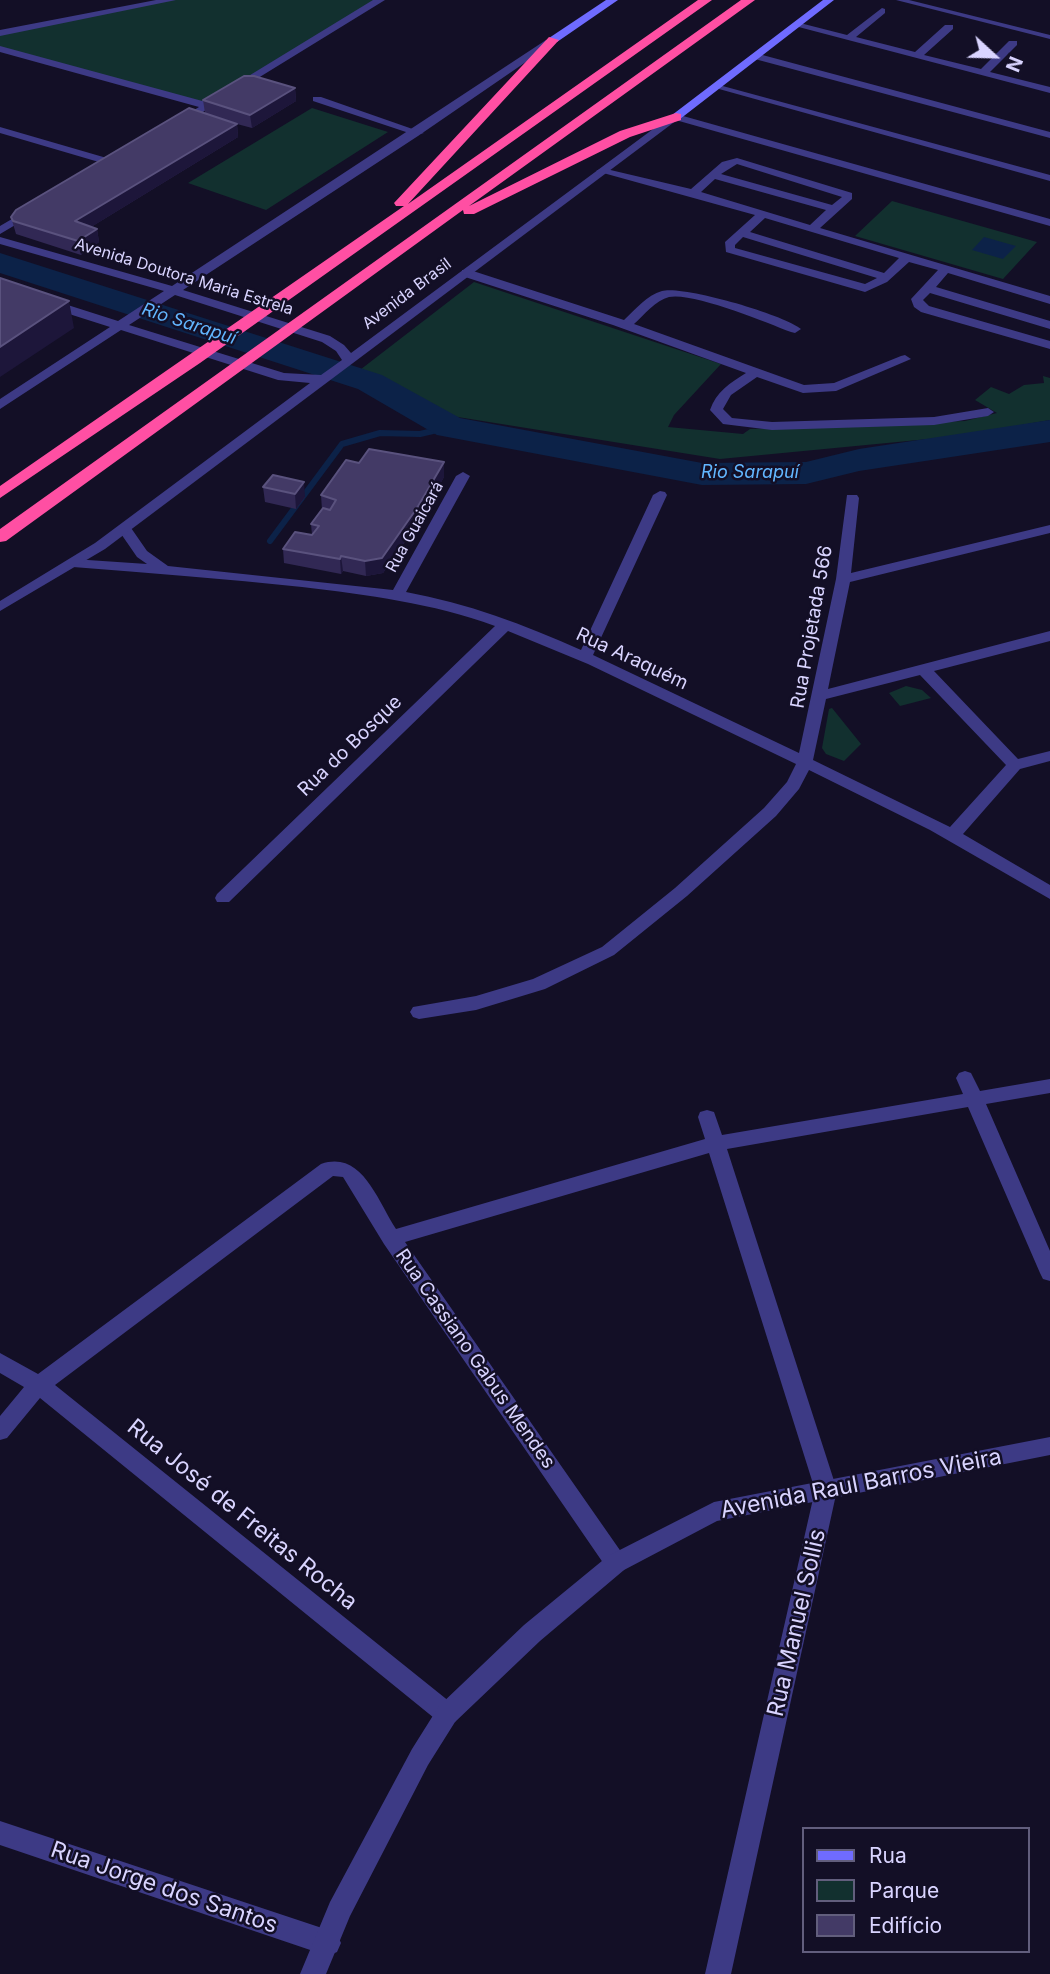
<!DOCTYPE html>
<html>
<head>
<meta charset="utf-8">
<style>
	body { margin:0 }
	#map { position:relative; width:1050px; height:1974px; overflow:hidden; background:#130f26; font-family:Inter,sans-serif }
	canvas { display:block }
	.legend { position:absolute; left:802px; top:1827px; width:228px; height:126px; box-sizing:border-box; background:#130f26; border:2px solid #625e7d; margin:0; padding:9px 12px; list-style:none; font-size:21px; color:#d9d4ff }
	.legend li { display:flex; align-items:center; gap:14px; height:35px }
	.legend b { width:35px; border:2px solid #625e7d }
	.north { position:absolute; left:959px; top:21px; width:70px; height:70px; -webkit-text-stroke:5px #130f26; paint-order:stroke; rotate:112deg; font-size:19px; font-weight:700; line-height:28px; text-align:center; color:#d9d4ff }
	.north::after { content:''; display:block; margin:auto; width:24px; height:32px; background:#d9d4ff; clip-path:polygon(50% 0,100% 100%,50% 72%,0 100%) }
</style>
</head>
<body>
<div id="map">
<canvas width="1050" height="1974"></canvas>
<ul class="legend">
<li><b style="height:9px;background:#6f6bff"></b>Rua</li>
<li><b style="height:19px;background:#12302f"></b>Parque</li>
<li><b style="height:19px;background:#433a66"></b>Edifício</li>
</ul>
<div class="north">N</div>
</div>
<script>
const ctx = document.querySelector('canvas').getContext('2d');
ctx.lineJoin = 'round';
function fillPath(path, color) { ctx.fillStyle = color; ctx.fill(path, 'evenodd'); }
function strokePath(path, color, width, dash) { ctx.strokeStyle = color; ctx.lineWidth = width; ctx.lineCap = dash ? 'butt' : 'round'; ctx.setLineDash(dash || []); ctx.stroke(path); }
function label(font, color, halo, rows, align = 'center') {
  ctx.font = font + ' Inter,sans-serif'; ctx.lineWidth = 5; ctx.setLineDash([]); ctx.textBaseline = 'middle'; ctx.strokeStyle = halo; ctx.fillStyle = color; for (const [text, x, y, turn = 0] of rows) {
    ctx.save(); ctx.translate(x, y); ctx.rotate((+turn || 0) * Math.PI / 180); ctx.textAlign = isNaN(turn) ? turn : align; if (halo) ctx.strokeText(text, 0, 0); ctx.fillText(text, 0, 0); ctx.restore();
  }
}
const green = new Path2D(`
	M172,0H380L207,106L0,49V33Z
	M312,108L388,132L266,210L188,183Z
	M892,201L1037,242L1003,279L855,236Z
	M474,282L721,364L674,415L668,427L743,434L750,429L965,421L997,413L975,400L991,387L1009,394L1024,385L1044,383L1043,376L1050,378V420L960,436L720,459L439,414L374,378L356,373Z
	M906,686L922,690L931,698L900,706L889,693Z
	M832,708L861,744L844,761L826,754L822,748L829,709Z`);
const water = new Path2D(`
	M984,237L1016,246L1003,259L972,250Z`);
const stream = new Path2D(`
	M270,541L342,444L380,433L420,434L450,427`);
const river = new Path2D(`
	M0,253L382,375L460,418L702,463L806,462L859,449L1050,420V442L859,471L806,484L702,485L437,435L358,389L0,273Z`);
const service = new Path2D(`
	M896,0H909L1050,35V39Z`);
const minor = new Path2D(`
	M156,0H176L0,36V30Z
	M373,0H385L180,126L175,123L176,121L199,107L0,52V46L206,102Z
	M882,8L885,9V13L856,37L915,52L945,25H953V29L924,55L981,69L1009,41H1017V45L990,72L1050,87V93L791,25L796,22L847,35Z
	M755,53L1050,132V138L751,58L750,56Z
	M719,85L1050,175V181L719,89Z
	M313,97H321L424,133L415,135L313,101Z
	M676,114L1050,219V226L672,119L671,117Z
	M0,127L117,161L119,163L109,165L0,133Z
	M737,158L852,193V199L820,228L1050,296V304L948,273L936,287L1050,321V329L930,293L923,300L929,306L1050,341V349L921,312L914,307L911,299L938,270L909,262L887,282L865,292L726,252L725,242L755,215L596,171L602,168L691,189L722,162ZM737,164L842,197L832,205L721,174ZM715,179L826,210L810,225L701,192ZM765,218L899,258L884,273L750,232ZM743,237L877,278L865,284L735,248V245Z
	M29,209L39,211L0,234V226Z
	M462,270H470L624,320C635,310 647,295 662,291C683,285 785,315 801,329L795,333L791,332C765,322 693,292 669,297C656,300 644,315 634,324L804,385L834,383L901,356L905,355L911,359L836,391L803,393L757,377L731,395L723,409L732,418L772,422L934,417L988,408L994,412L988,416L934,425L772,430L723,424L710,410C716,392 730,383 746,373L613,325L462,276Z
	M463,472L470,476L406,592C467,603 525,625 581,650L653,495L660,491L665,492L667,495L593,655L799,753L836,579L847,495H857L859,498L851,573L1050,525V533L850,582L828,689L1050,631V641L934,671L1018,759L1050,751V761L1020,769L963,834L1050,885V899L930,830L809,770L799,789L776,816L687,896L614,955L545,989L476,1010L419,1019L413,1017L410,1012L413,1007L476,996L533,979L602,947L675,888L764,808L787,782L796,764L588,664L508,631L229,902H217L215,898L217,894L495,626C432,603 368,595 302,587C226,579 149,573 73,567L66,563L73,559L147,564L137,557L117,528L124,524L129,525L147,551L168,566L393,590L456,476ZM920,675L1006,765L950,827L813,760L826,699Z
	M965,1071L971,1073L980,1091L1050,1079V1093L986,1104L1050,1251V1281L1043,1279L1040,1273L968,1107L727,1149L837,1490L731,1974H705L815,1490L709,1153L405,1242L624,1556L627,1563L624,1570L616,1573L608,1570L384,1244L343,1177L333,1176L55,1385L455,1706L459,1714L455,1722L447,1725L439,1722L40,1398L7,1438L0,1440V1416L24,1387L0,1373V1353L38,1374L321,1164C362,1150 377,1200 396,1229L705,1139L698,1117L700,1112L707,1110L714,1112L722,1135L963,1094L956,1078L959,1073Z
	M0,1821L328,1930L337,1934L341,1943L337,1952L328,1956L0,1845Z`);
const tertiary = new Path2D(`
	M546,40L555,42L418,136L183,290L330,336L344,345L351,353L672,115L681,117L105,549L0,611V601L95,543L310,383L278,380L121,330L0,409V399L110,327L44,306V300H52L118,321L164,291L0,244V237L172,286ZM175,295L322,342L336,351L342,360L321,375L284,373L129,325Z
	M1050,1437V1455L717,1521L624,1570L540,1641L455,1722L428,1765L350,1916L326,1974H300L330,1902L412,1749L439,1706L524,1625L608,1556L714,1502Z`);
const secondary = new Path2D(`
	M606,0H618L557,42H549V38Z
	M823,0H834L680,119H672V115Z`);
const motorway = new Path2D(`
	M698,0H712L200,363L0,498V486L404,206H396L394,203L549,37L559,40L408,204Z
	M741,0H755L469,206L620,131L676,113L681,114V120L630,137L474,214H464L463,210L6,541L0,542V529Z`);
const wall = new Path2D(`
	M295,88L296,101L252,128L237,124L238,137L91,227L97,229L99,242L81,255L16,234L11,217L205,113L203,100Z
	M359,463L444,477L418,523L383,573L366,576L343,571L341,574L284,563L283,549L312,535L311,524L322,510L321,495Z
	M263,487L305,497L296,509L265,502Z`);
const shadedWall = new Path2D(`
	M295,88L296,101L252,128L250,115Z
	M237,124L238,137L78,235L75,221Z
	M97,229L99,242L81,255L78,241Z
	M69,301L74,328L0,377V347Z
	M444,462V477L418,523L383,573L366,576L365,561Z
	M304,482L305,497L296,509L295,494Z
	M341,556L343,571L341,574L340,559Z`);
const building = new Path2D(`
	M244,76H254L295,88L250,115L203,100Z
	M189,108L237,124L75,221L97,229L78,241L13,221L11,217L16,210Z
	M0,278L69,301L0,347Z
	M369,449L444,462L417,508L382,558L365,561L341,556L340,559L283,549L295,532L312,535L319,526L311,524L323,508L330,510L336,500L321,495L346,460L359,463Z
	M273,475L304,482L295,494L263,487Z`);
const farStreetnames = [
	["Avenida Doutora Maria Estrela",184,277,17],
	["Avenida Brasil",407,294,-37],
	["Rua Guaicará",415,527,-61]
];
const farWaternames = [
	["Rio Sarapuí",189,324,18],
	["Rio Sarapuí",750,473]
];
const streetNames = [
	["Rua Projetada 566",812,627,-80],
	["Rua Araquém",632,659,25],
	["Rua do Bosque",350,746,-44],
	["Rua Cassiano Gabus Mendes",475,1359,55]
];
const nearStreetnames = [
	["Avenida Raul Barros Vieira",861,1484,-11],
	["Rua José de Freitas Rocha",242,1515,39],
	["Rua Manuel Sollis",797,1623,-77],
	["Rua Jorge dos Santos",164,1888,19]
];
fillPath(green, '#12302f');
fillPath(water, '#0c2248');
strokePath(stream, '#0c2248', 6);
fillPath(river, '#0c2248');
fillPath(service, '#3d3a85');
fillPath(minor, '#3d3a85');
fillPath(tertiary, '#3d3a85');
fillPath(secondary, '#6f6bff');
fillPath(motorway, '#ff4fa3');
fillPath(wall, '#312854');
fillPath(shadedWall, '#1d163a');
fillPath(building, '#433a66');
strokePath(building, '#5a527e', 2);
label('16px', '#d9d4ff', '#130f26', farStreetnames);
label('italic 18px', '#62b6ff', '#130f26', farWaternames);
label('19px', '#d9d4ff', '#130f26', streetNames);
label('23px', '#d9d4ff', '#130f26', nearStreetnames);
</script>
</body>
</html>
